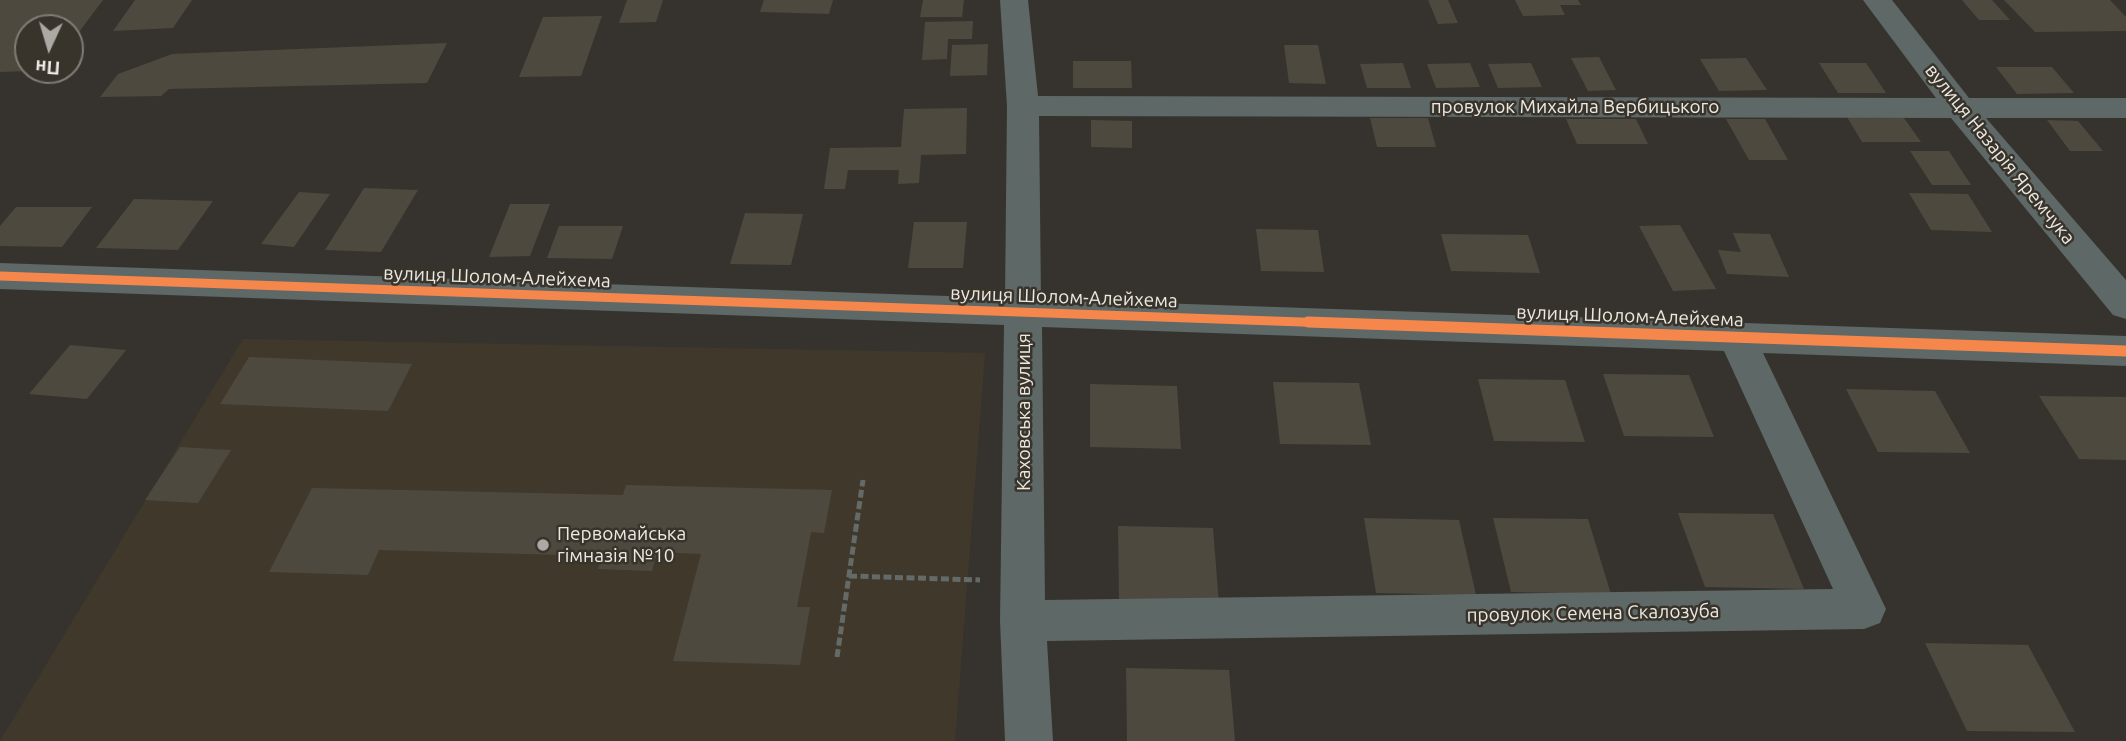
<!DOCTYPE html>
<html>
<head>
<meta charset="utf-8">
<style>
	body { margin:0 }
	#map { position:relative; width:2126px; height:741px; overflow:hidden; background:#36332e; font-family:Ubuntu,sans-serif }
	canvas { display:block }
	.north { position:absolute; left:14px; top:14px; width:70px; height:70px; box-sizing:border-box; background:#39342b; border:2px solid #817c75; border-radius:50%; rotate:184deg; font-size:19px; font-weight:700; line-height:28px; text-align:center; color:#ece9e3 }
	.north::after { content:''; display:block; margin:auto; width:24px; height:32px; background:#aca9a4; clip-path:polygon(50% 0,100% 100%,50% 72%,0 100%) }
</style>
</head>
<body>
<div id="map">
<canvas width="2126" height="741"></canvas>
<div class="north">Пн</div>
</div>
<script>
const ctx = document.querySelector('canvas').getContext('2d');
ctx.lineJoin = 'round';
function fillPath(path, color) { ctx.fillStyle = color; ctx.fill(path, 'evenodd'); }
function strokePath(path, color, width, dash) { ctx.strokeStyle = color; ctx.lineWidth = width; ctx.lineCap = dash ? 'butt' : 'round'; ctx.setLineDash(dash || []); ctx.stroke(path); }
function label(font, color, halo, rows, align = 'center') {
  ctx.font = font + ' Ubuntu,sans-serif'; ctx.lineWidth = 5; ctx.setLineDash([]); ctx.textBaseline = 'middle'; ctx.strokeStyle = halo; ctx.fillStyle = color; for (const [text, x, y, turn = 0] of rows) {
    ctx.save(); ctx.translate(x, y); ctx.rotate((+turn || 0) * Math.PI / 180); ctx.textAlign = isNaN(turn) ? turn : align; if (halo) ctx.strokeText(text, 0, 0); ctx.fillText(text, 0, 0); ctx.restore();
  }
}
const built = new Path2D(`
	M243,339L985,353L955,741H0Z`);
const building = new Path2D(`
	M0,0H103L70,44V28H28V71L0,72Z
	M135,0H192L173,28L113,31Z
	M627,0H663L656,22L619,23Z
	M764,0H833L829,14L760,12Z
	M923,0H964L962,17H920Z
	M1428,0H1448L1458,23L1438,24Z
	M1515,0H1578L1581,5H1560L1565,15L1523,16Z
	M1962,0H1992L2010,20H1979Z
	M2004,0H2110L2126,17V31L2035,32Z
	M602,16L581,76L519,77L543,17Z
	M973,21L972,39H948L947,59L922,60L925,22Z
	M447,43L427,83L169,89L161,96L100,97L118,74L172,54Z
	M988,44L987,75L950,76L952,45Z
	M1284,45H1318L1326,84L1289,83Z
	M1599,57L1616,90L1588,91L1571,58Z
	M1746,58L1767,90L1719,91L1700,59Z
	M1073,61H1131L1132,88H1073Z
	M1403,63L1411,88H1367L1360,64Z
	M1470,63L1480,87L1436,88L1427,64Z
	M1531,63L1542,87L1498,88L1488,64Z
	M1819,63H1866L1886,93H1838Z
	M1996,67H2052L2074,93L2017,94Z
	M967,108L966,154L921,155L919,183L898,184L899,170H848L845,189H824L830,148L901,147L904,109Z
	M1847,117L1904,118L1921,142H1862Z
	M1370,118H1428L1436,147H1377Z
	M1566,119H1636L1648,144H1577Z
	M1726,119H1765L1788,160H1749Z
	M1091,120L1132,121V148L1091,147Z
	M2047,120L2078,121L2103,151H2070Z
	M1910,151H1949L1971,185H1932Z
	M364,188L418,190L381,252L325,250Z
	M299,192L330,194L294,247L261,244Z
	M1909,193L1968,194L1992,232L1931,230Z
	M134,199L213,201L178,250L96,248Z
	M510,204H550L530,256L489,257Z
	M16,207H92L62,247L0,246V226Z
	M745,213L803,214L791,265L730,264Z
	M914,222H967L963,268H908Z
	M1680,225L1716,289L1673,291L1639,226Z
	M559,226H623L612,259L547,258Z
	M1256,229L1318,230L1324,272L1261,271Z
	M1733,233L1770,234L1789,277L1727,274L1718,250L1741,252Z
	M1441,234L1528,235L1540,273L1451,271Z
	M70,345L126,350L87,399L29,394Z
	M249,357L412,364L388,411L220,404Z
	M1603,374L1689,375L1714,437L1624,436Z
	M1478,379L1565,380L1585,442L1494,441Z
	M1273,382L1359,383L1371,445L1280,444Z
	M1090,384L1177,386L1181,449L1090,447Z
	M1846,389L1935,391L1970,453L1878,452Z
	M2039,396L2126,397V460L2079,459Z
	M180,447L231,450L198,503L145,500Z
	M626,485L832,490L824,533L811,532L797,607H810L800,665L673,661L701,554L657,552L652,571L598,569L602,556L379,550L368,575L269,572L312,488L623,495Z
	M1678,513L1773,514L1804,589L1705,587Z
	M1364,518L1459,520L1476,595L1376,593Z
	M1493,518L1588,519L1611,594L1511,592Z
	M1118,526L1213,528L1219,604L1119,602Z
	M1925,643L2028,645L2075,732L1967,731Z
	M1126,668L1229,670L1235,741H1127Z`);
const path = new Path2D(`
	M849,576L980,580
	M837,657L863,480`);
const minor = new Path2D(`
	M1000,0H1028L1038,96L1936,98L1863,0H1892L1969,98H2126V118H1986L2126,280V319L2113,315L1951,118L1039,116L1041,299L2126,336V366L1763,353L1886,609L1880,623L1864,629L1047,641L1053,741H1005L1000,621L1004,325L0,289V263L1005,298L1007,106ZM1042,327L1724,351L1833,589L1045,600Z`);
const cyclewayFar1 = new Path2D(`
	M0,276L1358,324`);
const cycleway = new Path2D(`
	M1308,322L2126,351`);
const markers = [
	[543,545,7,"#aca9a4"]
];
const streetNames = [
	["провулок Михайла Вербицького",1575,107],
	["вулиця Назарія Яремчука",2000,154,51],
	["вулиця Шолом-Алейхема",497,277,2],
	["вулиця Шолом-Алейхема",1064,297,2],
	["вулиця Шолом-Алейхема",1630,316,2],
	["Каховська вулиця",1024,412,-90],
	["провулок Семена Скалозуба",1593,613,-1]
];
const poiNames = [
	["Первомайська",557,534],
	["гімназія №10",557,556]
];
fillPath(built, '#40392b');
fillPath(building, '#4e493e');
strokePath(path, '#636a68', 5, [8, 3.5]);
fillPath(minor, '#5d6867');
strokePath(cyclewayFar1, '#f5874c', 9);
strokePath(cycleway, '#f5874c', 11);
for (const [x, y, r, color] of markers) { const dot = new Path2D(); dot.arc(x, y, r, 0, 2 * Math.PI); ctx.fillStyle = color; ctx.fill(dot); strokePath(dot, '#39342b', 2.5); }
label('19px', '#ece9e3', '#39342b', streetNames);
label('19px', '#ece9e3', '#39342b', poiNames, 'left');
</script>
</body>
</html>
